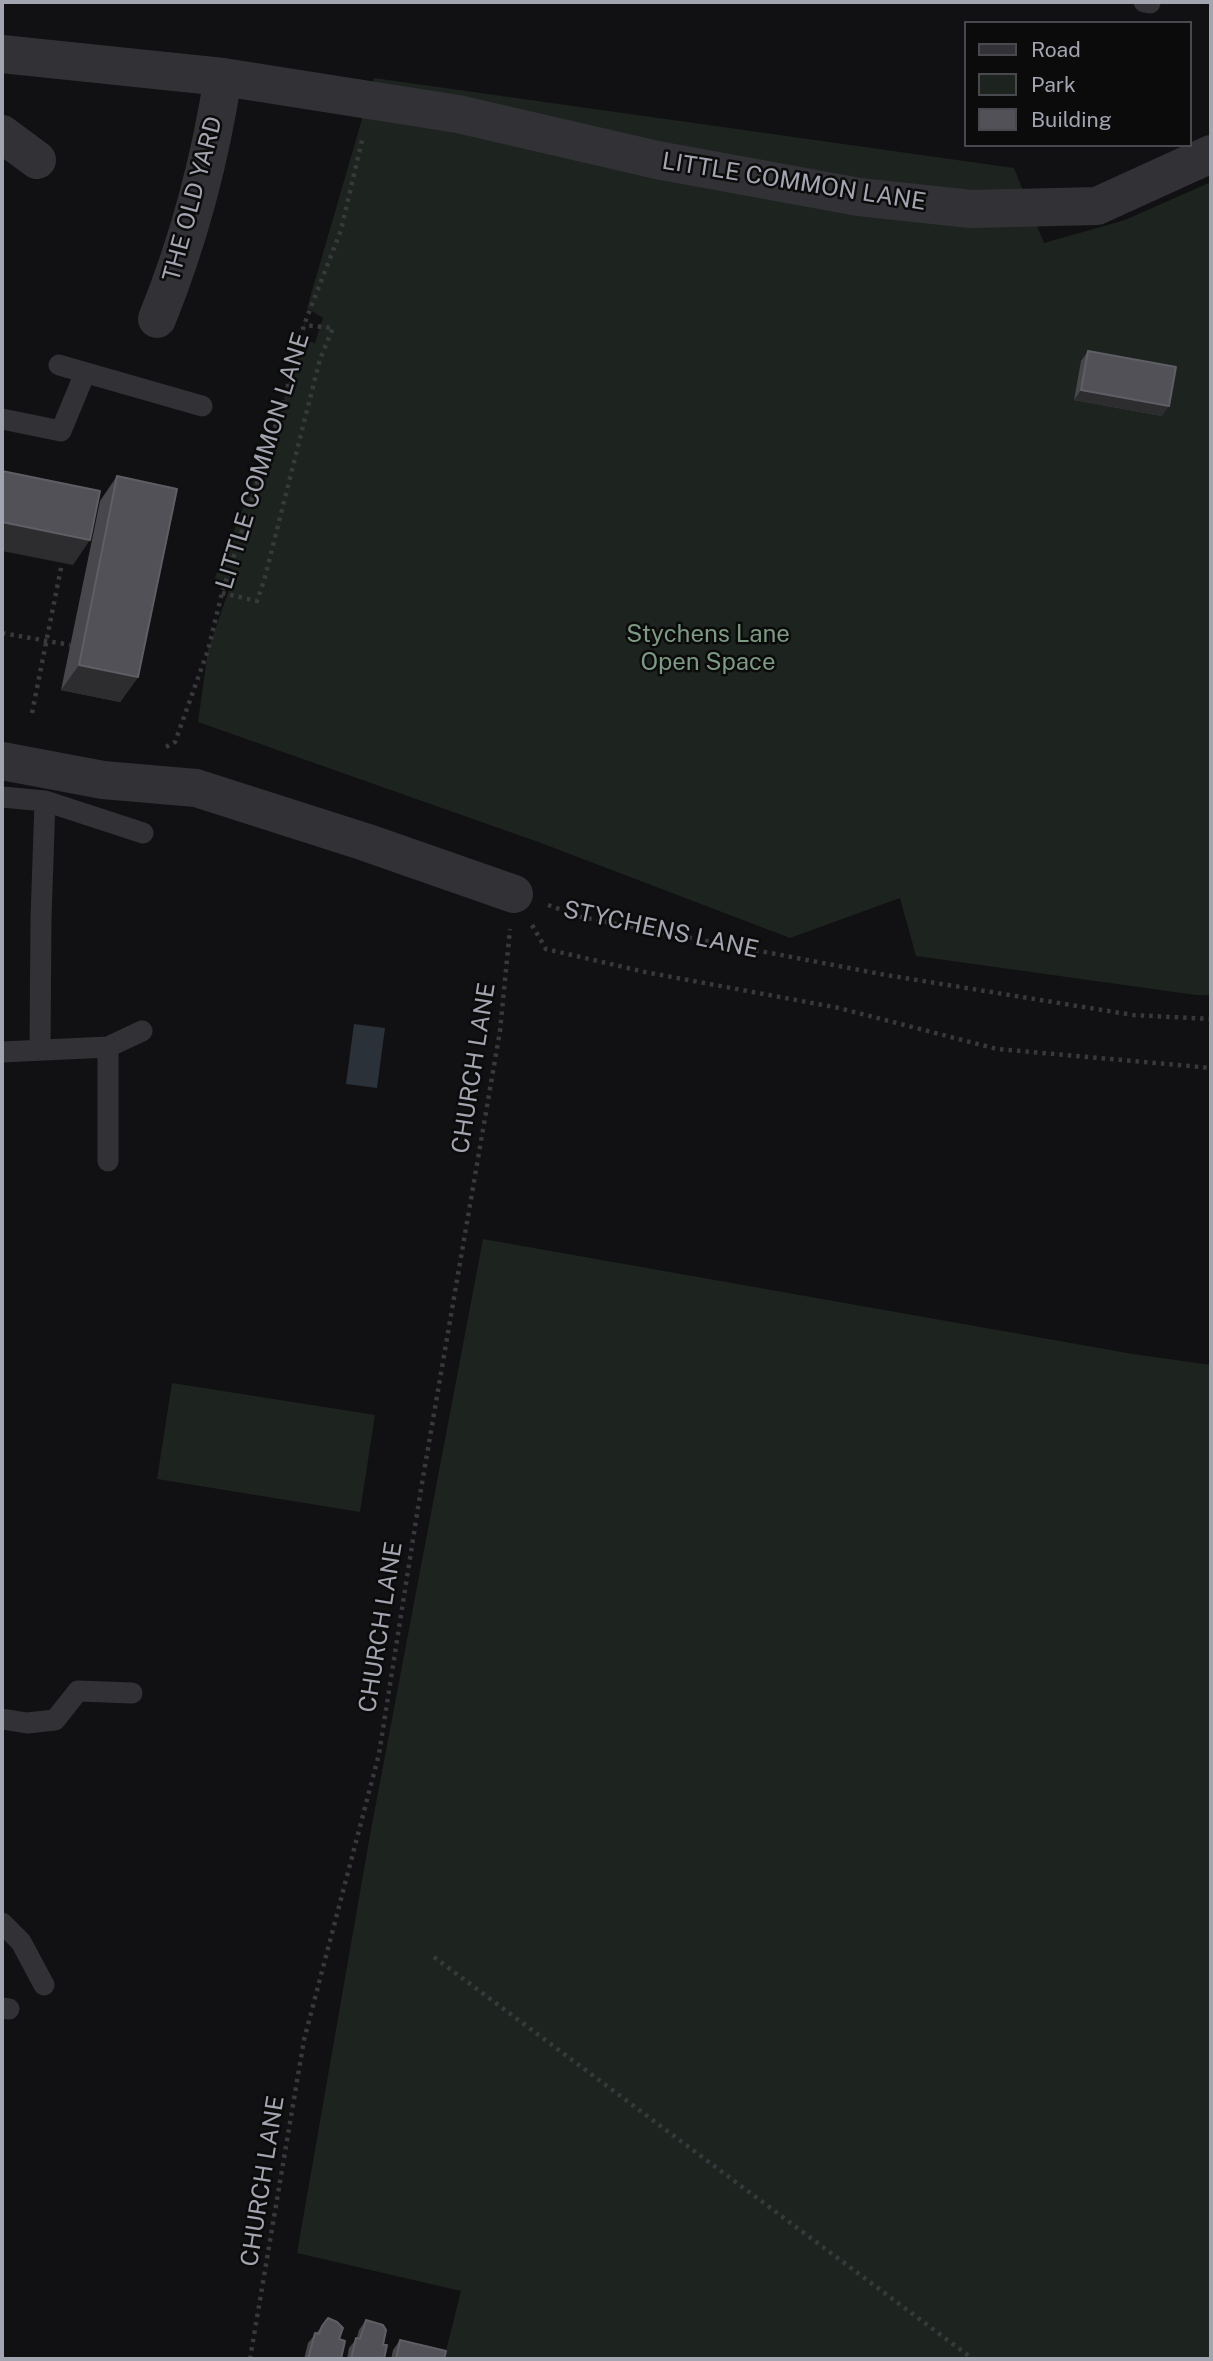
<!DOCTYPE html>
<html>
<head>
<meta charset="utf-8">
<style>
	body { margin:0 }
	#map { position:relative; width:1213px; height:2361px; overflow:hidden; background:#111012; font-family:"Public Sans",sans-serif }
	canvas { display:block }
	.frame { position:absolute; inset:0; border:4px solid #a3a5b1; pointer-events:none }
	.legend { position:absolute; left:964px; top:21px; width:228px; height:126px; box-sizing:border-box; background:#0c0b0c; border:2px solid #48494e; margin:0; padding:9px 12px; list-style:none; font-size:21px; color:#a3a5b1 }
	.legend li { display:flex; align-items:center; gap:14px; height:35px }
	.legend b { width:35px; border:2px solid #48494e }
</style>
</head>
<body>
<div id="map">
<canvas width="1213" height="2361"></canvas>
<div class="frame"></div>
<ul class="legend">
<li><b style="height:9px;background:#323236"></b>Road</li>
<li><b style="height:19px;background:#1d241f"></b>Park</li>
<li><b style="height:19px;background:#515157"></b>Building</li>
</ul>
</div>
<script>
const ctx = document.querySelector('canvas').getContext('2d');
ctx.lineJoin = 'round';
function fillPath(path, color) { ctx.fillStyle = color; ctx.fill(path, 'evenodd'); }
function strokePath(path, color, width, dash) { ctx.strokeStyle = color; ctx.lineWidth = width; ctx.lineCap = dash ? 'butt' : 'round'; ctx.setLineDash(dash || []); ctx.stroke(path); }
function label(font, color, halo, rows, align = 'center') {
  ctx.font = font + ' "Public Sans",sans-serif'; ctx.lineWidth = 5; ctx.setLineDash([]); ctx.textBaseline = 'middle'; ctx.strokeStyle = halo; ctx.fillStyle = color; for (const [text, x, y, turn = 0] of rows) {
    ctx.save(); ctx.translate(x, y); ctx.rotate((+turn || 0) * Math.PI / 180); ctx.textAlign = isNaN(turn) ? turn : align; if (halo) ctx.strokeText(text, 0, 0); ctx.fillText(text, 0, 0); ctx.restore();
  }
}
const green = new Path2D(`
	M374,78L1014,168L1044,243L1125,220L1211,182V995H1196L916,956L900,898L790,938L541,843L198,722L208,650L231,584L214,580L279,419L300,339L315,343L323,318L307,308Z
	M483,1239L1133,1354L1211,1365V2359H444L461,2291L297,2253L370,1835Z
	M172,1383L375,1415L360,1512L157,1479Z`);
const water = new Path2D(`
	M354,1024L385,1028L377,1088L346,1084Z`);
const path = new Path2D(`
	M222,593L257,601L265,577L320,359L333,328L304,325
	M2,633L70,645
	M32,713L62,563
	M166,747L175,742L208,650L222,593L286,393L304,325L341,230L363,136
	M548,905L581,917L886,975L1133,1015L1211,1019
	M532,925L546,949L645,972L839,1008L997,1049L1211,1068
	M434,1957L973,2359
	M250,2359L304,2040L379,1754L421,1489L500,1031L510,929`);
const service = new Path2D(`
	M1144,2L1150,3
	M59,365L202,406
	M2,419L61,431L85,373
	M2,797L45,801L143,833
	M108,1047V1161
	M40,1050L41,918L45,801
	M2,1052L108,1047L142,1031
	M2,1719L27,1723L55,1720L78,1691L132,1693
	M2,1923L21,1942L44,1985
	M2,2008L9,2009`);
const minor = new Path2D(`
	M2,134L37,160
	M157,319C189,240 210,161 223,77
	M2,761L103,780L196,788L365,842L514,894`);
const tertiary = new Path2D(`
	M2,54L223,77L458,114L657,160L859,197L971,209L1097,206L1211,154`);
const wall = new Path2D(`
	M1088,351L1162,416L1074,400L1081,361Z
	M117,476L138,677L120,702L61,690L100,501Z
	M366,2320L383,2345L384,2359H347L349,2348L357,2338L359,2330Z
	M322,2326L339,2339L341,2359H304L308,2343Z
	M400,2340L444,2359H391L393,2350Z`);
const shadedWall = new Path2D(`
	M1081,390L1169,406L1162,416L1074,400Z
	M2,522L90,540L73,565L2,551Z
	M79,665L138,677L120,702L61,690Z`);
const building = new Path2D(`
	M1088,351L1176,367L1169,406L1081,390Z
	M2,471L100,491L90,540L2,522Z
	M117,476L177,489L138,677L79,665Z
	M328,2318L337,2322L343,2328L339,2339L345,2341L341,2359H308L315,2333L319,2334L322,2326Z
	M366,2320L383,2325L386,2330L383,2345H387L384,2359H351L356,2338L360,2339Z
	M400,2340L446,2351L444,2359H396Z`);
const streetNames = [
	["LITTLE COMMON LANE",794,182,9],
	["THE OLD YARD",193,199,-75],
	["LITTLE COMMON LANE",263,461,-73],
	["STYCHENS LANE",661,930,12],
	["CHURCH LANE",474,1068,-81],
	["CHURCH LANE",381,1627,-81],
	["CHURCH LANE",263,2181,-81]
];
const parkNames = [
	["Stychens Lane",708,635],
	["Open Space",708,663]
];
fillPath(green, '#1d241f');
fillPath(water, '#2b3139');
strokePath(path, '#38383d', 4.5, [3.5, 5]);
strokePath(service, '#323236', 21);
strokePath(minor, '#323236', 38);
strokePath(tertiary, '#323236', 38);
fillPath(wall, '#47474c');
fillPath(shadedWall, '#2d2d30');
fillPath(building, '#515157');
strokePath(building, '#5e5e65', 2);
label('24px', '#a3a5b1', '#0c0b0c', streetNames);
label('24px', '#7c9a83', '#0c0b0c', parkNames);
</script>
</body>
</html>
